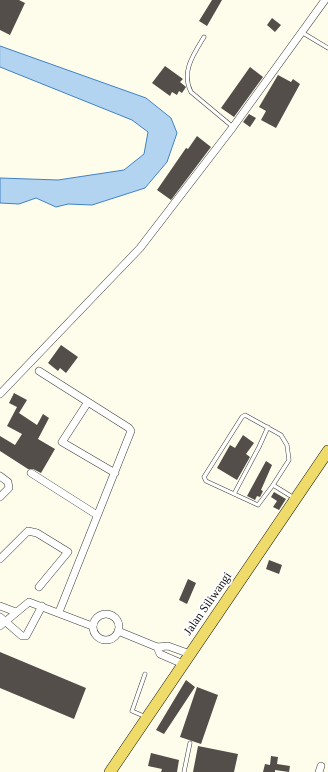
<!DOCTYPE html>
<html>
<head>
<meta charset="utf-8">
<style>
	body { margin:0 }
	canvas { display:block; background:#fefceb }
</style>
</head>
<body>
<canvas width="328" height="772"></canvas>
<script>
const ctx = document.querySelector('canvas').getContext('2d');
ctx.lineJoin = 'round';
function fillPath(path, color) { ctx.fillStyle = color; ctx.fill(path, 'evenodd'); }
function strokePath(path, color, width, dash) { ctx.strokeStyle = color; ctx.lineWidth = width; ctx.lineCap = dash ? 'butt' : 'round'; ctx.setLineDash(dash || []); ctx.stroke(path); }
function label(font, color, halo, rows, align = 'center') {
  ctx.font = font + ' "Times New Roman",serif'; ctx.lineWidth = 4; ctx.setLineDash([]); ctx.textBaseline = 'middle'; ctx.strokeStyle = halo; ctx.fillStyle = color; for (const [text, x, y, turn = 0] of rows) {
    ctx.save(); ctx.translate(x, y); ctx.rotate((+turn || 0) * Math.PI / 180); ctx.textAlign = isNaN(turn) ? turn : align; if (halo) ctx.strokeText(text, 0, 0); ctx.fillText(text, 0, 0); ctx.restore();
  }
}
const water = new Path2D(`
	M0,46L146,98L171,118L177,133L167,162L145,188L92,205L68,204L56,207L36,198L19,204L0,203V178L58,180L124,170L144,154L148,132L132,120L0,67Z`);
const building = new Path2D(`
	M0,0H19L25,3L10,35L0,30Z
	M212,0H222L207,26L199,21Z
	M272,18L281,25L275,32L267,25Z
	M165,66L183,79L180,82L186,87L182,93L179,91L177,95L172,92L170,96L152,83Z
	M250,67L263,77L234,117L221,108Z
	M278,75L291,82L293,79L300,84L276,128L261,120L266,111L259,107Z
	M249,114L256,118L250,127L243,122Z
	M197,136L211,147L171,200L157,190L186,148L188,149Z
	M61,345L78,357L66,373L60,368L58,371L48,363Z
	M14,393L27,400L19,413L37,425L43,414L49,418L38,439L55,449L41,473L33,469H28L0,451V436L15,445L22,434L7,426L17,407L9,403Z
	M243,435L254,443L246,454L250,457L237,480L217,468L230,445L235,448Z
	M266,461L272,465L261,490L263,491L260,497L257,496L255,500L247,496Z
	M274,492L286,499L279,510L273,507L277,501L271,497Z
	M269,560L282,565L279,574L266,569Z
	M188,579L196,583L187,604L179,600Z
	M0,652L86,688L74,719L0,688Z
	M186,680L195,687L164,734L156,730Z
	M197,687L218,695L201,744L180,737Z
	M198,746L238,754L234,772H193Z
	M151,753L179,760L177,772H161L162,769L148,766Z
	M271,756L278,757L277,764L290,766L289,772L275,770V772H263L265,764L270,765Z`);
const lane = new Path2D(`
	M303,33L328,48
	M204,37C193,55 181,72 191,92L233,127
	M273,485L258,505L206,481L204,477L242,417L245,415L281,435L287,445L289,460L273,485L294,498
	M234,494L259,447L268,427
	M145,674L132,711L146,717
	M184,772L190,743`);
const street = new Path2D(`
	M39,371L129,428L131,431L59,612
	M0,394L140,248L233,127L325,0
	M88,402L62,442L115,473
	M31,473L97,515
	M0,476L8,482L9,488L0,497
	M0,559L28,531L37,533L68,552L39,587
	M0,606L16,612
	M93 627a13 13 0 1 1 26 0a13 13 0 1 1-26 0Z
	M0,617L22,636H26L42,606
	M0,626L29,602L92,626
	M118,631L157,647L168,646L190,654
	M157,647L160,654L183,664
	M319,772L321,766`);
const primary = new Path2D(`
	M110,772L328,451`);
const streetNames = [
	["Jalan Siliwangi",208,604,-55]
];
fillPath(water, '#b3d4f1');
strokePath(water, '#4082c3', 1);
fillPath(building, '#534e49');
strokePath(lane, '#3e3e3e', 4.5);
strokePath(street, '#3e3e3e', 8);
strokePath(primary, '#1c1c1c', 12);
strokePath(lane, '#fff', 3.5);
strokePath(street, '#fff', 7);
strokePath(primary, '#eedb6a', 11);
label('12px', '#0b0b0b', '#fff', streetNames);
</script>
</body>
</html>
